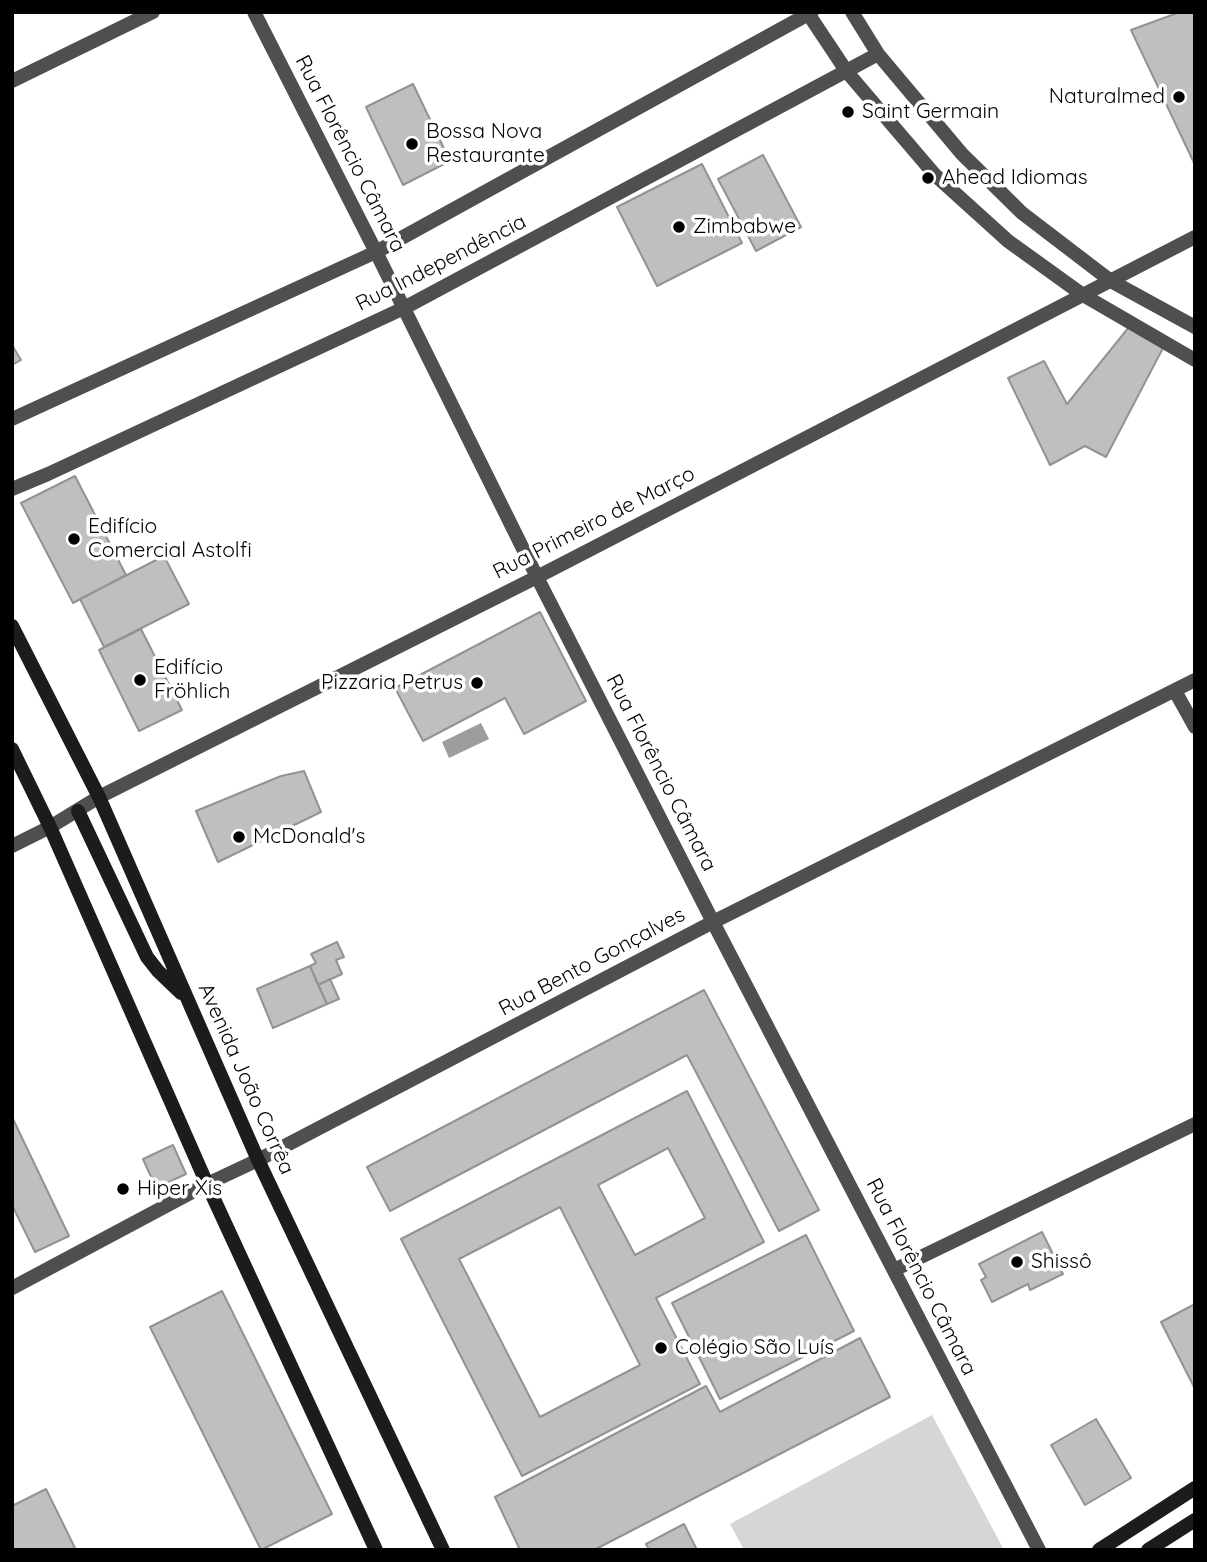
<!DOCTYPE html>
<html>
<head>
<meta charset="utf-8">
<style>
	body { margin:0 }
	#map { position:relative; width:1207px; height:1562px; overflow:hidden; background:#fff; font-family:Quicksand,sans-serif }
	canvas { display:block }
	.frame { position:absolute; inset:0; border:14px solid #000; pointer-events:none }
</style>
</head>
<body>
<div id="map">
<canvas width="1207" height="1562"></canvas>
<div class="frame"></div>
</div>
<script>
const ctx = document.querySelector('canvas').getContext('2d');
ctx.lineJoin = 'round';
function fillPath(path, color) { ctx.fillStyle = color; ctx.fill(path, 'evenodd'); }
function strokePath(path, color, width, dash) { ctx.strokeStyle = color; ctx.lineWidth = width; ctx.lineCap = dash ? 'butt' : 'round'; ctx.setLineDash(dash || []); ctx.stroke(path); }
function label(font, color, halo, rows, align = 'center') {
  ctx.font = font + ' Quicksand,sans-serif'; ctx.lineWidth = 7; ctx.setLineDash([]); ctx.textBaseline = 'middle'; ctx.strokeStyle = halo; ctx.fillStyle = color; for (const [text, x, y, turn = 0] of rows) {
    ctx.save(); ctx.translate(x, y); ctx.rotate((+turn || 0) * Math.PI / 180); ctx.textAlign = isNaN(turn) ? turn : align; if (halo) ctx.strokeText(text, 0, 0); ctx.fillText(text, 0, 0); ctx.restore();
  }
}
const green = new Path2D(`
	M932,1415L1004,1550H744L730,1524Z`);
const water = new Path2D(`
	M481,723L489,739L449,758L442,742Z`);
const building = new Path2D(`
	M1180,12H1195V165L1131,30Z
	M413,84L450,161L403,185L366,107Z
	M763,155L801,227L756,251L718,179Z
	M702,164L742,243L657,286L617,207Z
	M1129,327L1163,348L1106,457L1085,446L1050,465L1008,378L1044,361L1067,404Z
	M12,345L21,360L12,365Z
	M75,476L126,575L73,603L21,503Z
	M164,556L189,604L104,647L80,599Z
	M540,612L586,701L524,734L505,698L423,741L395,688Z
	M141,629L182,710L139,731L99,650Z
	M304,771L321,812L218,862L196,811L281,776Z
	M337,942L344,957L336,960L342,974L318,985L310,966L316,963L311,954Z
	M310,966L327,1004L273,1028L257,989Z
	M330,979L339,999L327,1004L318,985Z
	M704,990L819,1210L779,1231L687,1055L390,1211L367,1167Z
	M687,1091L764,1242L656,1298L700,1384L522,1476L401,1239ZM668,1148L705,1218L635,1255L598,1185ZM560,1207L640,1365L540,1417L459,1259Z
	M13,1119L69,1236L35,1252L12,1205Z
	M173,1145L186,1174L156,1188L143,1159Z
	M1042,1232L1063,1274L1030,1290L1028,1284L992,1302L981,1280L986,1277L979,1264Z
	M806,1235L854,1331L720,1399L672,1303Z
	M222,1291L332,1514L261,1550L150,1327Z
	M1195,1304V1389L1161,1322Z
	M860,1338L890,1397L594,1550H520L495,1497L706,1386L720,1412Z
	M1096,1419L1131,1478L1085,1505L1051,1445Z
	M46,1489L76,1550H12V1506Z
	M684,1524L697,1550H649L646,1544Z`);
const minor = new Path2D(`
	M254,12L376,252L537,577L713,922L1039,1550
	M12,81L153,12
	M1175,691L1195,727
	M99,797L537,577L1195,237
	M258,1160L713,922L1195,680
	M894,1270L1195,1124`);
const tertiary = new Path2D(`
	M807,12L847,72L935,175L1008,241L1083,295L1195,360
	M852,12L878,54L962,154L1022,213L1111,281L1195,327
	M12,419L376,252L812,12
	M12,489L48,474L404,308L878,54
	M12,846L50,827L99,797
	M12,1288L207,1184L258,1160`);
const secondary = new Path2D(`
	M12,626L99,797L258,1160L443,1550
	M12,749L50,827L207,1184L376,1550
	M78,811L147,957L158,971L181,993
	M1099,1550L1195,1488
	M1148,1550L1195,1520`);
const markers = [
	[1179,97,7,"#000"],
	[848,112,7,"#000"],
	[412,144,7,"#000"],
	[928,178,7,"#000"],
	[679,227,7,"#000"],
	[74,539,7,"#000"],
	[140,680,7,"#000"],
	[477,683,7,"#000"],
	[239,837,7,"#000"],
	[123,1189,7,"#000"],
	[1017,1262,7,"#000"],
	[661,1348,7,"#000"]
];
const poiNames = [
	["Naturalmed",1165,97,"right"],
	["Saint Germain",862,112],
	["Bossa Nova",426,132],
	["Restaurante",426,156],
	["Ahead Idiomas",942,178],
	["Zimbabwe",693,227],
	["Edifício",88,527],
	["Comercial Astolfi",88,551],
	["Edifício",154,668],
	["Fröhlich",154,692],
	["Pizzaria Petrus",463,683,"right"],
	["McDonald's",253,837],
	["Hiper Xis",137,1189],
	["Shissô",1031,1262],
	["Colégio São Luís",675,1348]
];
const streetNames = [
	["Rua Florêncio Câmara",350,154,63],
	["Rua Independência",441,263,-27],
	["Rua Primeiro de Março",594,523,-27],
	["Rua Florêncio Câmara",661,773,63],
	["Rua Bento Gonçalves",592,962,-28],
	["Avenida João Corrêa",246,1079,66],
	["Rua Florêncio Câmara",921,1277,63]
];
fillPath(green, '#d6d6d6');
fillPath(water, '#9d9d9d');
fillPath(building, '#bfbfbf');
strokePath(building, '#939393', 2);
strokePath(minor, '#4f4f4f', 14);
strokePath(tertiary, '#4f4f4f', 14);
strokePath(secondary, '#1c1c1c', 14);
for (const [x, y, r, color] of markers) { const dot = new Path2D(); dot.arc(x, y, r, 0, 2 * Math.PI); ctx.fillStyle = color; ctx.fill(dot); strokePath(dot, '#fff', 2.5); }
label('21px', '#000', '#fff', poiNames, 'left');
label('21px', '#000', '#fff', streetNames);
</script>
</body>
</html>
